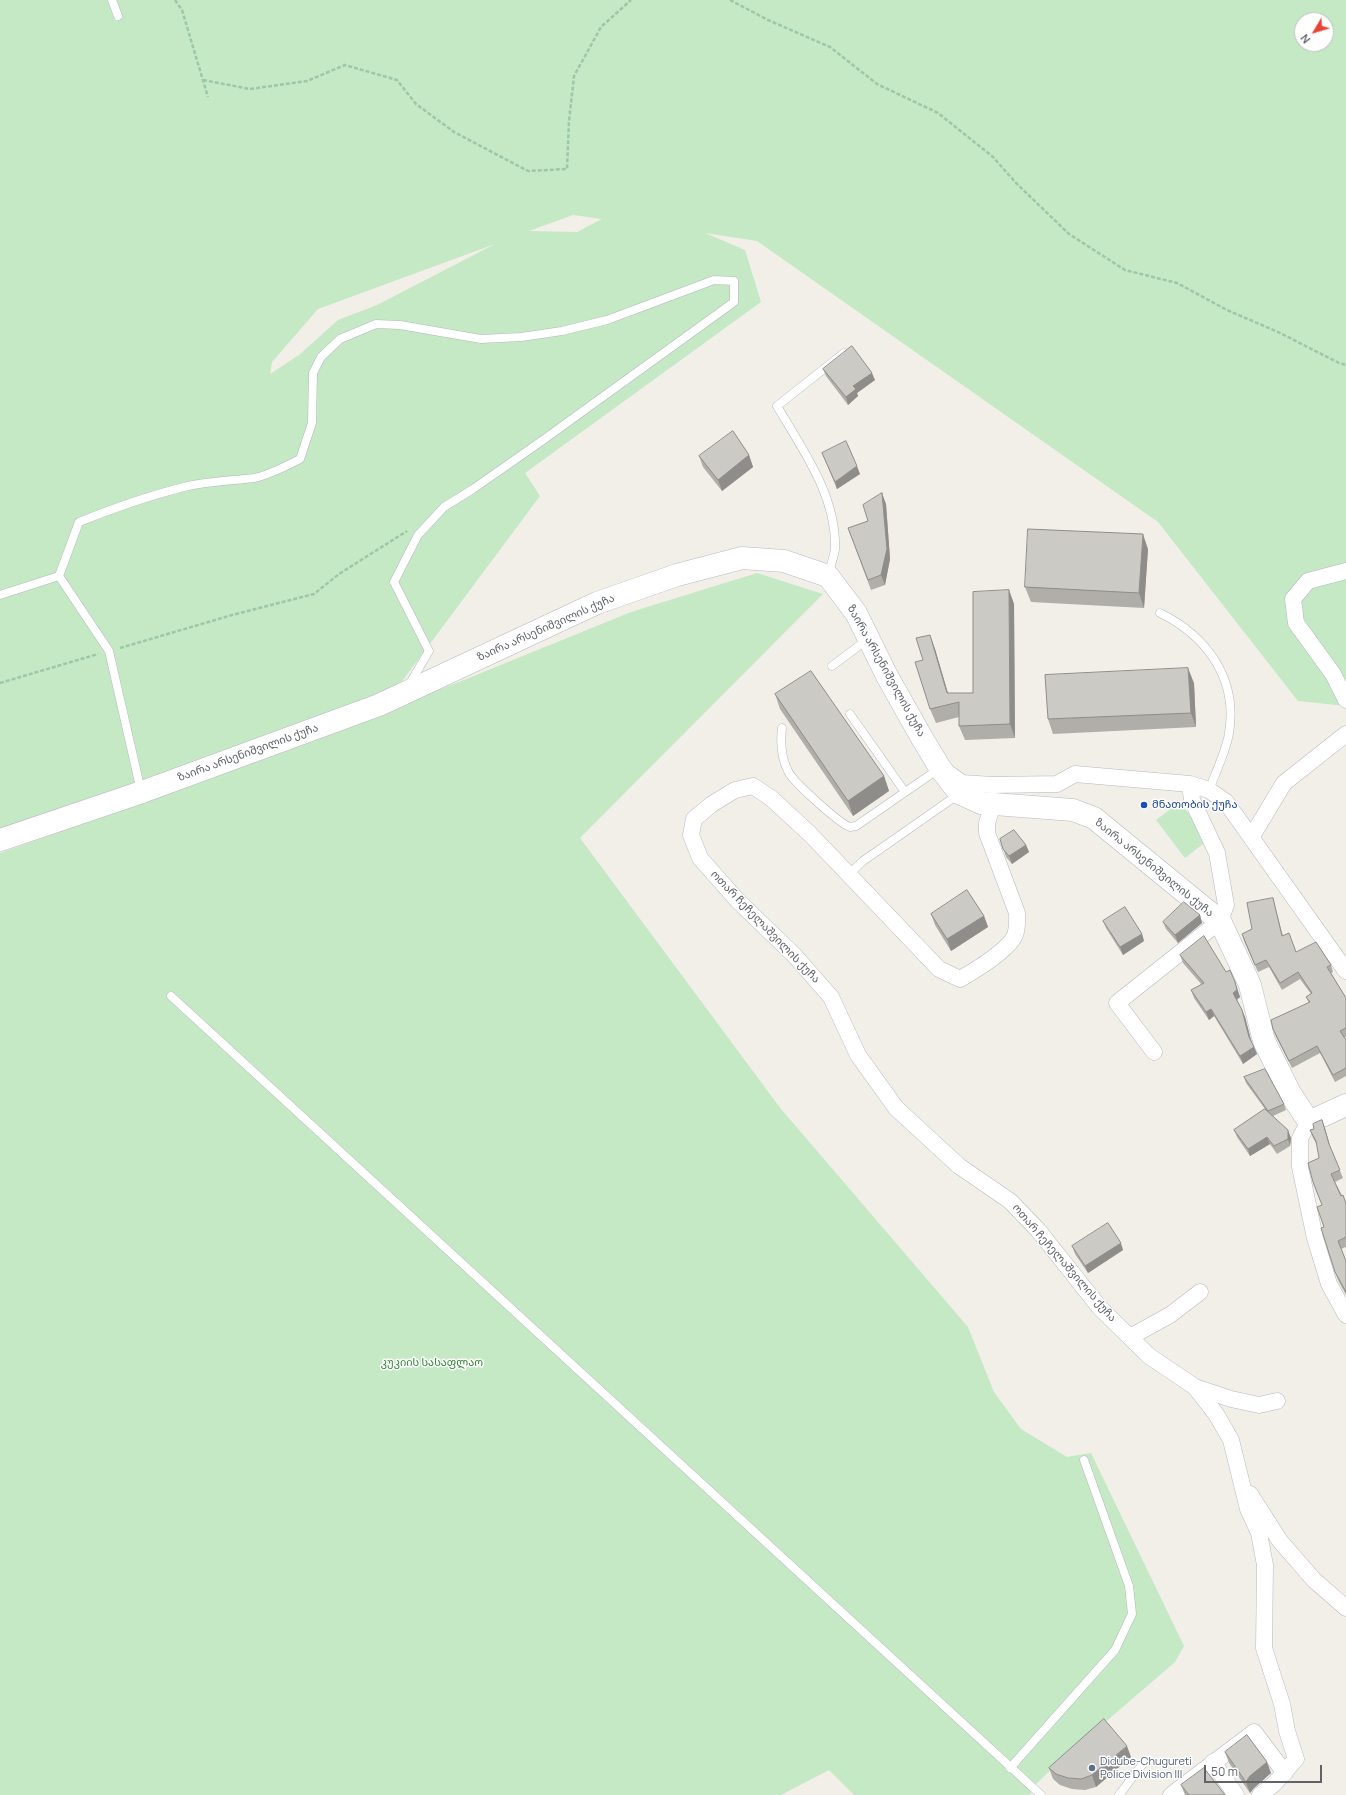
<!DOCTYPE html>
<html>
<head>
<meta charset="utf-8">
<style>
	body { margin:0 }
	#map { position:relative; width:1346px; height:1795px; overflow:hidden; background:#f1efe8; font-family:Manrope,sans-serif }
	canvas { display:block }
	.north { position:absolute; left:1294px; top:12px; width:40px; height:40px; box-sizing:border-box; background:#fff; border:1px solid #bfc1c3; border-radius:50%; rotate:232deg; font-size:11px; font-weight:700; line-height:16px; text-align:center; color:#5f6368 }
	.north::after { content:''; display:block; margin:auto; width:14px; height:18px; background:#ea4335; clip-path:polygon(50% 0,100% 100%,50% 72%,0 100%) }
	.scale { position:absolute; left:1204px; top:1765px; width:118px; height:18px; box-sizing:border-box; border:2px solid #5f6368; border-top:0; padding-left:5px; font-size:12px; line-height:14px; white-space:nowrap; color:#5f6368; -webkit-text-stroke:3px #fff; paint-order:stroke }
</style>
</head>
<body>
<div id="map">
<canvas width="1346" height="1795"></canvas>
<div class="north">N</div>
<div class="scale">50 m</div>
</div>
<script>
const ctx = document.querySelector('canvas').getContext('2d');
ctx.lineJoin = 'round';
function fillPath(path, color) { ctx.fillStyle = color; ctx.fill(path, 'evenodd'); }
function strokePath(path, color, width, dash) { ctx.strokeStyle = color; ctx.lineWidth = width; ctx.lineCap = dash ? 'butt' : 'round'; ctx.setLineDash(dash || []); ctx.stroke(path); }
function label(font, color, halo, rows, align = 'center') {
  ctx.font = font + ' Manrope,"Noto Sans Georgian",sans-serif'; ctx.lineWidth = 3; ctx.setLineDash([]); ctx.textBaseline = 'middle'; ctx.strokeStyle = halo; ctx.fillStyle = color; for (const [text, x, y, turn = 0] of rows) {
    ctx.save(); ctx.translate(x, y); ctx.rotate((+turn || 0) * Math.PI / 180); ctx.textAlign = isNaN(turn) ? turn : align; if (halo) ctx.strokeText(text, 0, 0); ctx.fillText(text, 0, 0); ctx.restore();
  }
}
const green = new Path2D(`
	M0,0H1346V706L1298,701L1158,522L757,241L705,233L745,250L761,302L525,473L540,496L391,696L0,830ZM1302,20H1326V44H1302ZM573,215L602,219L577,232L529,231ZM495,244L377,305L338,320L299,355L270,374L272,362L318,309Z
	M757,573L823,594L580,838L781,1109L968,1327L994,1392L1021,1429L1067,1457L1091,1453L1184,1646L1175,1662L1059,1762L1033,1787L1030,1795H854L829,1770L781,1795H0V853L166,794L464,680L631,612Z
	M1180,802L1208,840L1185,858L1156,820Z`);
const path = new Path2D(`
	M175,0L182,10L208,97
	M730,0L768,20L830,47L877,84L938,113L993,157L1016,183L1069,234L1125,270L1177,283L1227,310L1278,332L1339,363L1346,365
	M203,80L250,89L307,81L345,65L397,80L416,104L454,132L528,171L567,169L569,121L574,76L601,27L631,0
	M120,648L232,615L314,594L339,574L407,531
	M0,683L98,654`);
const lane = new Path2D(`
	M112,0L118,16
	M828,575C830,567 834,557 835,549C837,496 802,449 777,406L844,353
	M0,595L59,576
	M1160,613C1207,636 1238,679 1229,733C1227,749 1215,774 1209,790
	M832,666L868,639
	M850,714L905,792
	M782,728C780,744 781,757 788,771C792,781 840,824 850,827L856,826L940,768
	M141,791L109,651L59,576L79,522C114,508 148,496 184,487C208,481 231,481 254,478C270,475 286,466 300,459L312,423L313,373L321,357L340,339L376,324L400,325L481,339L521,337L562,331L607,320L714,280L734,281V302L543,440L473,489L444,507L418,535L394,582L429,651L409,685
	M849,874L863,861L959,794
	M171,996L1041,1795
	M1010,1768L1115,1650L1132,1614L1129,1586L1084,1460
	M1119,1795L1145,1761`);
const street = new Path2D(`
	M1346,571L1308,581L1293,599L1296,623L1333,674L1346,700
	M948,773L962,783L992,785L1057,784L1075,774L1190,784L1209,790L1226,802L1346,971
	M993,804L987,823V833L1017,913C1017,920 1018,927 1015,935C1009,950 974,971 960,979L939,969L810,834L771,798L753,786L735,790L712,804L694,819L691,835L700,858L737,900L794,955L831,997L858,1055L896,1108L959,1166L1010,1201L1038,1230L1100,1308L1149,1356L1195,1387L1216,1414L1231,1440L1248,1509L1259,1533L1265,1565L1264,1648L1282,1704L1287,1731L1296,1759L1274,1784L1260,1795
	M1252,836L1284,783L1346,734
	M1154,1052L1117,1003L1220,921L1226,905L1217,853L1192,800L1190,784
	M1309,1122L1300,1138V1167L1315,1238L1329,1284L1346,1315
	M1130,1337L1170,1315L1200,1292
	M1195,1387L1231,1399L1259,1405L1277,1401
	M1250,1494L1280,1541L1314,1580L1346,1608
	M1213,1762L1236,1795
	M1171,1795L1254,1732L1285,1773`);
const secondary = new Path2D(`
	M0,840L142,792L379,705L597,603L677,575L742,558L784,561L828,576L856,613L887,676L922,738L940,768L959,793L981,803L1073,810L1094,818L1220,921L1250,985L1264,1041L1290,1093L1309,1122L1346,1105`);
const wall = new Path2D(`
	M823,369L875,380L857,393L858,396L848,405L826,376Z
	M822,453L860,474L837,489Z
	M749,455L753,467L722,491L703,467L699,456Z
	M886,504L890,559L885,585L871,590L848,528L868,521Z
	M1148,549L1144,608L1031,602L1025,587Z
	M1009,590L1014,604L1015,738L965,740L959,726V717L936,723L930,709L923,660L930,635L935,649L948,693H973Z
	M1194,683L1196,727L1053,734L1048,719Z
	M775,694L884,776L889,791L853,816L780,709Z
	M1000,839L1026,845L1029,852L1012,864L1006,857Z
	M1273,898L1275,906L1283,936L1296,952L1331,965L1333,972L1331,973L1346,998V1037L1344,1038L1346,1040V1076L1335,1082L1320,1053L1292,1068L1276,1037L1273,1029L1309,1003L1306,997L1311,994L1300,979L1282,990L1269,967L1258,972L1244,941L1242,934L1252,929Z
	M931,914L984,916L988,927L951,951L935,925Z
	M1200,915L1202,923L1178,943L1166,929L1163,922Z
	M1103,921L1142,934L1144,941L1123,955L1106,928Z
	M1180,955L1226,972L1235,982L1240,997L1237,1000L1242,1010L1245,1017L1251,1040L1257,1054L1243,1064L1214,1016L1209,1020L1194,998L1191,990L1202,985L1183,963Z
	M1244,1077L1284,1104L1286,1110L1273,1116L1291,1138L1290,1146L1277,1154L1270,1144L1250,1156L1237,1137L1234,1130L1265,1109L1246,1083Z
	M1322,1120L1331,1149L1343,1178L1335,1182L1346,1203V1247L1341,1249L1346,1261V1295L1338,1280L1335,1272L1324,1227L1322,1205L1313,1182L1319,1158L1317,1145L1313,1138L1310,1130L1314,1129Z
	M1072,1246L1123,1250L1088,1273L1075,1254Z
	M1225,1752L1271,1773L1254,1788L1250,1793L1229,1763Z
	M1131,1757L1096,1787L1085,1790L1072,1789L1060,1785L1053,1779L1049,1768Z
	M1181,1785L1225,1795H1185Z`);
const shadedWall = new Path2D(`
	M872,373L875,380L857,393L858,396L848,405L846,397L853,386Z
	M749,455L753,467L722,491L718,480Z
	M857,466L860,474L837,489L835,482Z
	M882,493L886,504L890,559L885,585L881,575Z
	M1143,534L1148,549L1144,608L1139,593Z
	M1009,590L1014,604L1015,738L1010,724Z
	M930,635L935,649L951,704L947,693Z
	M1188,668L1194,683L1196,727L1191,713Z
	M884,776L889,791L853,816L848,801Z
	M1026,845L1029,852L1012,864L1009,856Z
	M1200,915L1202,923L1178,943L1175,935Z
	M984,916L988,927L951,951L947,939Z
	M1142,934L1144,941L1123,955L1120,947Z
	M1235,982L1240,997L1236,1000L1233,993Z
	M1211,1009L1214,1016L1209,1020L1206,1012Z
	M1242,1010L1245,1017L1252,1044L1249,1037Z
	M1254,1047L1257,1054L1243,1064L1240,1056Z
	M1322,1120L1325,1128L1332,1153L1329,1144Z
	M1288,1130L1291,1138L1290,1146L1288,1139Z
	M1267,1137L1270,1144L1250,1156L1248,1149Z
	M1121,1243L1123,1250L1088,1273L1085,1266Z
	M1127,1746L1131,1757L1096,1787L1092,1775Z
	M1267,1762L1271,1773L1254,1788L1250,1793L1246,1782L1250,1776Z`);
const building = new Path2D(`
	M852,346L872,373L853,386L856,389L846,397L823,369Z
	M733,431L749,455L718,480L699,456Z
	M846,441L857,466L835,482L822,453Z
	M882,493L887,549L881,575L868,580L848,528L868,521L863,505Z
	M1028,529L1143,534L1139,593L1025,587Z
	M1009,590L1010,724L959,726V702L930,709L915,662L923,660L916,638L930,635L947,693H973V592Z
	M1188,668L1191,713L1048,719L1045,675Z
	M811,671L884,776L848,801L775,694Z
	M1014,830L1026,845L1009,856L1003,849L1000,839Z
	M967,890L984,916L947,939L931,914Z
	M1273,898L1282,936L1289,933L1296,952L1316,942L1331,965L1327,967L1346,998V1028L1340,1031L1346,1040V1068L1333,1075L1317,1046L1289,1061L1273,1029L1271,1020L1310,1002L1306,997L1312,993L1298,972L1280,983L1266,960L1255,965L1242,934L1252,929L1247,903Z
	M1184,902L1200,915L1175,935L1163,922Z
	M1125,907L1142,934L1120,947L1103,921Z
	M1204,936L1226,972L1230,970L1235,982L1237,990L1233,993L1242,1010L1249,1037L1254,1047L1240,1056L1211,1009L1206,1012L1191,990L1204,983L1180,955Z
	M1265,1069L1284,1104L1268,1111L1244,1077Z
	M1265,1109L1288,1130V1139L1274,1146L1267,1137L1248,1149L1234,1130Z
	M1322,1120L1329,1144L1340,1170L1331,1174L1341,1196L1343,1195L1346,1204V1237L1338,1241L1346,1261V1292L1335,1272L1321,1228L1324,1227L1317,1207L1322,1205L1313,1182L1308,1163L1319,1158L1316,1141L1310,1130L1314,1129L1313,1124Z
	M1108,1223L1121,1243L1085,1266L1072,1246Z
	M1104,1719L1127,1746L1092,1775L1081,1779L1068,1778L1056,1774L1049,1768Z
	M1247,1735L1267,1762L1250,1776L1246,1782L1225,1752Z
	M1204,1768L1225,1795H1189L1181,1785Z`);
const markers = [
	[1144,805,4,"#1a4fb4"],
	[1092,1768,4,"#5c6f8a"]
];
const streetNames = [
	["ზაირა არსენიშვილის ქუჩა",546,628,-24],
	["ზაირა არსენიშვილის ქუჩა",886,671,61],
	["ზაირა არსენიშვილის ქუჩა",248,753,-20],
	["ზაირა არსენიშვილის ქუჩა",1154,868,39],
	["ოთარ ჩეჩელაშვილის ქუჩა",765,927,46],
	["ოთარ ჩეჩელაშვილის ქუჩა",1064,1263,49]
];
const transitNames = [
	["მნათობის ქუჩა",1152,805]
];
const parkNames = [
	["კუკიის სასაფლაო",432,1363]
];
const serviceNames = [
	["Didube-Chugureti",1100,1762],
	["Police Division III",1100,1775]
];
fillPath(green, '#c5e8c5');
strokePath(lane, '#b5b8bc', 9);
strokePath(street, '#b5b8bc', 17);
strokePath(secondary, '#b6babf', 23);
strokePath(path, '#9cc7a9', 2.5, [4, 2]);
strokePath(lane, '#fff', 8);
strokePath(street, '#fff', 16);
strokePath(secondary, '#fff', 22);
fillPath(wall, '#afaea9');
fillPath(shadedWall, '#8f8d8a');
fillPath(building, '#cccac5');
strokePath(building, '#8f8d8a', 1);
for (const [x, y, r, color] of markers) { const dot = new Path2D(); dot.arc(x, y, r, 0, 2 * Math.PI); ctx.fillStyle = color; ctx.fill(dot); strokePath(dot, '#fff', 1.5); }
label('11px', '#5f6368', '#fff', streetNames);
label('11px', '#164399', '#fff', transitNames, 'left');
label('11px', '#348238', '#fff', parkNames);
label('11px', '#4e5e75', '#fff', serviceNames, 'left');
</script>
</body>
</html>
